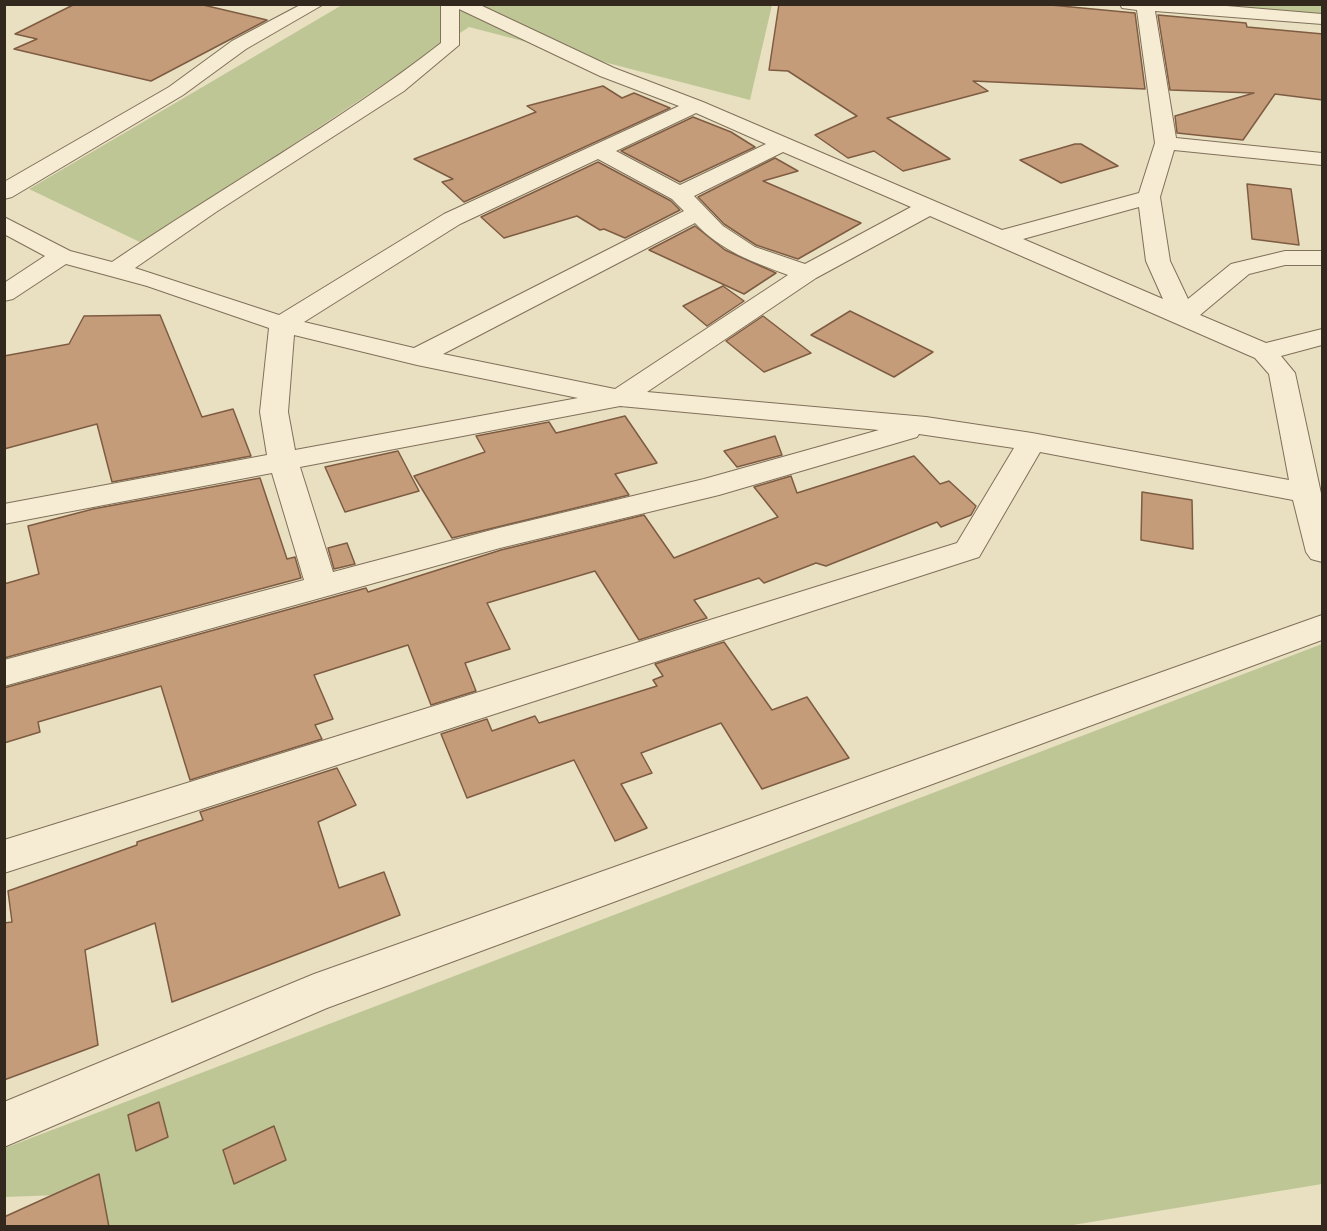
<!DOCTYPE html>
<html>
<head>
<meta charset="utf-8">
<style>
	body { margin:0 }
	#map { position:relative; width:1327px; height:1231px; overflow:hidden; background:#e9dfc1; font-family:"Zilla Slab",serif }
	canvas { display:block }
	.frame { position:absolute; inset:0; border:6px solid #32281d; pointer-events:none }
</style>
</head>
<body>
<div id="map">
<canvas width="1327" height="1231"></canvas>
<div class="frame"></div>
</div>
<script>
const ctx = document.querySelector('canvas').getContext('2d');
ctx.lineJoin = 'round';
function fillPath(path, color) { ctx.fillStyle = color; ctx.fill(path, 'evenodd'); }
function strokePath(path, color, width, dash) { ctx.strokeStyle = color; ctx.lineWidth = width; ctx.lineCap = dash ? 'butt' : 'round'; ctx.setLineDash(dash || []); ctx.stroke(path); }
const green = new Path2D(`
	M342,5H772L750,100L469,27L144,244L29,189Z
	M1201,5H1322V15Z
	M1322,644V1184L1067,1226H65L59,1195L5,1197V1148Z`);
const building = new Path2D(`
	M75,4H199L267,20L151,81L14,49L37,39L15,34Z
	M779,4H1040L1135,13L1145,89L973,81L988,91L887,118L950,159L903,171L874,151L848,158L815,135L857,116L788,71L769,70Z
	M1158,15L1246,23L1247,27L1323,34V100L1275,94L1243,140L1177,133L1175,116L1254,93L1170,90Z
	M603,86L622,98L634,93L670,108L464,202L442,182L453,179L414,159L536,112L527,106Z
	M693,117L731,132L755,147L680,182L621,151Z
	M1075,144H1081L1118,166L1061,183L1020,160Z
	M775,158L798,171L763,181L861,223L798,259L756,245L724,224L698,197Z
	M598,162L671,201L680,210L625,238L604,229L600,230L577,216L504,238L481,217Z
	M1247,184L1291,189L1299,245L1252,239Z
	M695,226L725,250L776,273L744,294L649,250Z
	M723,286L744,301L707,326L683,306Z
	M850,311L933,352L894,377L811,335Z
	M160,315L202,417L233,409L251,456L112,482L97,424L4,449V356L69,344L84,316Z
	M763,316L811,353L764,372L726,341Z
	M625,416L657,463L615,474L629,495L452,538L414,476L485,452L476,436L549,422L556,433Z
	M775,436L782,455L737,467L724,451Z
	M398,451L419,491L345,512L325,467Z
	M914,456L940,484L949,481L976,506L971,515L941,527L937,522L826,566L816,563L764,583L759,578L694,600L707,618L639,640L595,571L487,603L510,649L465,663L476,691L431,705L408,645L314,675L333,719L315,725L322,739L190,780L161,686L38,722L40,732L4,743V688L366,588L368,592L501,550L644,515L674,558L778,517L754,487L791,476L797,493Z
	M260,478L287,559L295,557L301,578L4,658V584L39,574L28,526L93,509Z
	M1142,492L1192,500L1193,549L1141,540Z
	M347,543L355,564L334,569L328,548Z
	M724,642L772,710L807,697L849,758L762,789L721,723L641,753L652,773L621,784L647,828L615,841L574,760L467,798L441,734L487,719L492,731L535,716L539,723L657,686L653,680L663,676L655,664Z
	M337,768L356,805L318,822L339,888L384,872L400,915L172,1002L155,923L85,950L98,1045L4,1080V923L12,922L8,891L137,845V842L203,820L200,812Z
	M159,1102L168,1137L136,1151L128,1115Z
	M274,1126L286,1160L234,1184L223,1150Z
	M99,1174L109,1227H4V1217Z`);
const minor = new Path2D(`
	M302,4H324L246,49L183,95L12,197L4,199V182L169,87L232,41Z
	M441,4H478L614,68L703,102L1002,230L1139,193L1155,143L1137,10L1122,8L1120,4H1203L1322,14V24L1155,11L1176,138L1322,153V165L1174,150L1160,197L1170,261L1188,299L1231,264L1285,251H1322V265H1285L1249,274L1200,315L1266,343L1322,329V345L1281,356L1295,373L1322,498V562L1311,559L1306,552L1293,500L1040,452L979,557L4,873V840L957,543L1014,448L919,434L917,437L719,495L500,548L4,686V660L304,580L272,473L4,524V504L267,455L260,412L269,328L147,286L66,264L13,299L4,301V283L45,256L4,234V217L70,251L112,262C221,188 337,124 441,43ZM459,9L600,76L679,106L444,214L279,315L135,268L216,212L404,91L459,45ZM696,113L766,144L680,185L616,151ZM783,152L911,207L805,264L755,247L723,226L694,196ZM598,159L672,199L684,211L414,348L304,322L460,224ZM1139,207L1146,261L1163,299L1023,239ZM930,216L1255,358L1269,374L1289,480L1032,433L926,417L647,392L816,278ZM695,223C721,251 753,262 788,275L615,389L443,354ZM294,335L417,365L578,398L295,450L288,412ZM620,406L879,430L704,479L499,528L333,572L300,467Z`);
const tertiary = new Path2D(`
	M1322,615V640L327,1008L4,1147V1102L314,974Z`);
fillPath(green, '#bec696');
fillPath(building, '#c49c7a');
strokePath(building, '#7e5c42', 1.5);
strokePath(minor, '#81705a', 2);
strokePath(tertiary, '#81705a', 2);
fillPath(minor, '#f5ecd3');
fillPath(tertiary, '#f5ecd3');
</script>
</body>
</html>
